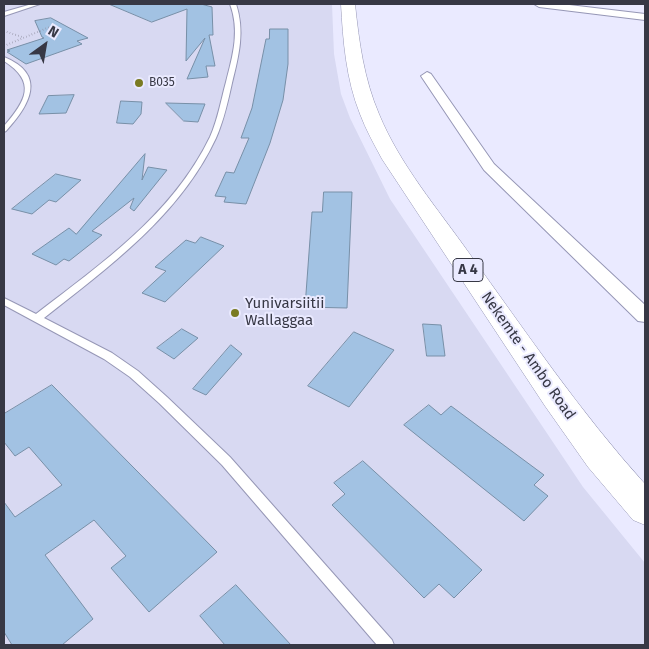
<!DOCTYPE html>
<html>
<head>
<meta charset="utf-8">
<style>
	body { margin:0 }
	#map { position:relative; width:649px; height:649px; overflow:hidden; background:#eaeaff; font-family:"Fira Sans",sans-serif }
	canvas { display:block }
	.frame { position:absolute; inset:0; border:5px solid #373845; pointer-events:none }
	.north { position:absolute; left:20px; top:20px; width:50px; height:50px; -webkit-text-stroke:4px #eaeaff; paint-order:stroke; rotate:32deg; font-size:14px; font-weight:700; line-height:20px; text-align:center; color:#373845 }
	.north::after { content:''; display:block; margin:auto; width:18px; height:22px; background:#373845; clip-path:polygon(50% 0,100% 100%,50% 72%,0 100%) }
</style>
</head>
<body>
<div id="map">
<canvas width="649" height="649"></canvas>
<div class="frame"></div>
<div class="north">N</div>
</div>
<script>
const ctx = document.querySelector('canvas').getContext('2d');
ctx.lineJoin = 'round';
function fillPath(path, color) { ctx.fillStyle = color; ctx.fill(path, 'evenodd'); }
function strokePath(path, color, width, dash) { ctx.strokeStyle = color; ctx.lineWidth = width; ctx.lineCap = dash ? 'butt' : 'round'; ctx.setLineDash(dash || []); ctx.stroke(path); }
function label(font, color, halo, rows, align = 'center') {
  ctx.font = font + ' "Fira Sans",sans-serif'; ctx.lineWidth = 4; ctx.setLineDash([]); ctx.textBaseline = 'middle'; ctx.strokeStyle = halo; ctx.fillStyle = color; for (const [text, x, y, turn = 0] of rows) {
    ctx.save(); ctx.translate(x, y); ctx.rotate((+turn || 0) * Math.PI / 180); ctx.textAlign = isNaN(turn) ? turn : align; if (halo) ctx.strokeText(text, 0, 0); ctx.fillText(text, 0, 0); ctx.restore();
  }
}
const built = new Path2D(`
	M4,4H332L334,54L341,94L350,118L390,199L583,487L645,563V645H4Z`);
const building = new Path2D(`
	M109,4H201L212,7L213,35H209L215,66H206L208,77L187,79L205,38L186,61L187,9L152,22Z
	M51,18L88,38L77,41L82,44L26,64L7,52L10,51L7,50L44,38L42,37L35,21Z
	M270,29H288V64L283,100L270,143L246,204L224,202L226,197L215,196L226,172L234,173L249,138H241L252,108L266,39H269Z
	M74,95L66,113L39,114L48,96Z
	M121,101L142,102L141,114L133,124L117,123Z
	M166,103L205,104L198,122L184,121Z
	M145,154L142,180L148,167L167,170L134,211L130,208L134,198L92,231L102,235L69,261L64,259L56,265L32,254L69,228L76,234Z
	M56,174L81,180L56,202L49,200L32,214L12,209Z
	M324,192H352L347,308L305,307L312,212H322Z
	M201,237L224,246L165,302L142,293L166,271L155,267L186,240L195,243Z
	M423,324L441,325L445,356H427Z
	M182,329L198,338L174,359L157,348Z
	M354,332L394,350L349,407L308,386Z
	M231,345L242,354L206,395L193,389Z
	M52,385L217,552L149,612L111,568L126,556L94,520L45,555L93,619L62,645H12L4,632V502L15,517L62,485L29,447L15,456L4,442V414Z
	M429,405L441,415L451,406L544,475L534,485L548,496L524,521L404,425Z
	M363,461L482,570L454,598L439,584L424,598L332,505L345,494L334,483Z
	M236,585L291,645H225L200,616Z`);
const path = new Path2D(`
	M4,31L22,37
	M4,46L52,26L55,28`);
const lane = new Path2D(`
	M32,4H40L4,16V12Z
	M230,4H236C245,31 239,55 232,83C228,101 224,120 216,138C180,215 110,266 44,318L112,353L138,371L167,397L230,457L392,640L394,645H377L222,465L159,403L130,377L104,359L4,305V298L36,314C102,263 173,214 210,137C218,119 221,100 226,82C233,55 240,31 230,4Z
	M4,57C48,75 29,106 6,131L4,132V126C26,101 37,82 4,61Z`);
const street = new Path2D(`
	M534,4H561L645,14V20L539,7Z
	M427,72L431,74L494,164L645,305V322L638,321L484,170L421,76Z`);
const highway = new Path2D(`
	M341,4H355C359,42 364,79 379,114C400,165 438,209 469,253C526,332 580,412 645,484V525L633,520L588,467L545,406L382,159C374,144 366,130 360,114C346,79 343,41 341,4Z`);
const markers = [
	[139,83,5,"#7a7b22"],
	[235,313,5,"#7a7b22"]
];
const farPoinames = [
	["B035",149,83]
];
const shields = [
	[468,270,30]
];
const shieldNames = [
	["A 4",468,270]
];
const poiNames = [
	["Yunivarsiitii",245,304],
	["Wallaggaa",245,321]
];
const streetNames = [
	["Nekemte - Ambo Road",528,356,55]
];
fillPath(built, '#d8d9f2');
fillPath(building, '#a2c2e3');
strokePath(building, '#7890a8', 1);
strokePath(lane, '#9697b6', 2);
strokePath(street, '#9697b6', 2);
strokePath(highway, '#9697b6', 1);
strokePath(path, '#8d8d9e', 2, [0.5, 2.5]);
fillPath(lane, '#fff');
fillPath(street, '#fff');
fillPath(highway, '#fff');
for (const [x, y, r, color] of markers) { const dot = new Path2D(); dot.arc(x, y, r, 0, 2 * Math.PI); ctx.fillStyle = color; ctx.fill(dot); strokePath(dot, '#eaeaff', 2); }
label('12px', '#373845', '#eaeaff', farPoinames, 'left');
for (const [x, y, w] of shields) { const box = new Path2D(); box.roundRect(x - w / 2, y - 11.5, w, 23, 4); ctx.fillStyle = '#eaeaff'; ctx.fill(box); strokePath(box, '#373845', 1); }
label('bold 14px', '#373845', null, shieldNames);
label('15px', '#373845', '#eaeaff', poiNames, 'left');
label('15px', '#373845', '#eaeaff', streetNames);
</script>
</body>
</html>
